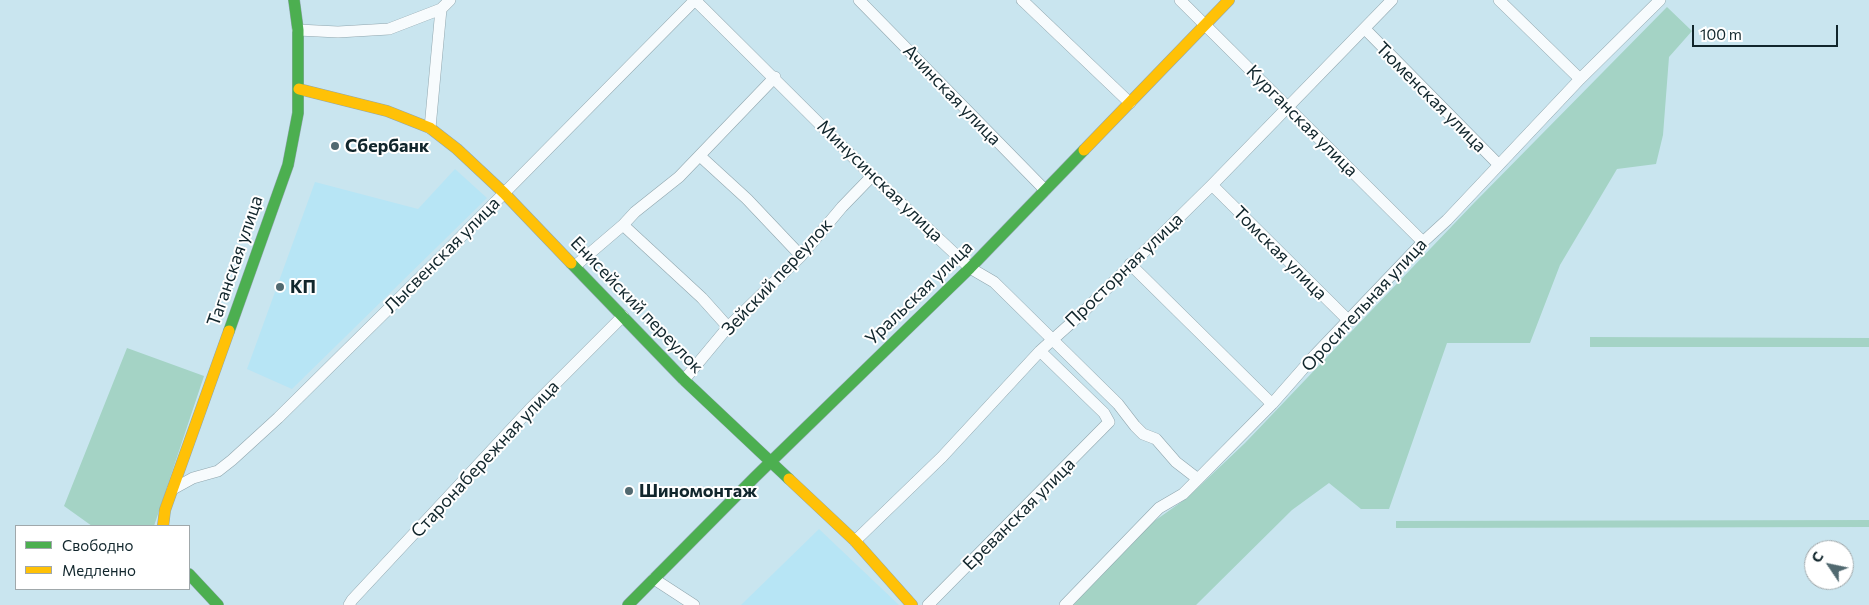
<!DOCTYPE html>
<html>
<head>
<meta charset="utf-8">
<style>
	body { margin:0 }
	#map { position:relative; width:1869px; height:605px; overflow:hidden; background:#c9e5ef; font-family:Commissioner,sans-serif }
	canvas { display:block }
	.legend { position:absolute; left:15px; top:525px; width:175px; height:65px; box-sizing:border-box; background:#fff; border:1px solid #a0a8ab; margin:0; padding:6px 9px; list-style:none; font-size:15px; color:#11262c }
	.legend li { display:flex; align-items:center; gap:10px; height:25px }
	.legend b { width:25px; border:1px solid #a0a8ab }
	.north { position:absolute; left:1804px; top:540px; width:50px; height:50px; box-sizing:border-box; background:#fff; border:1px solid #a0a8ab; border-radius:50%; rotate:304deg; font-size:14px; font-weight:700; line-height:20px; text-align:center; color:#11262c }
	.north::after { content:''; display:block; margin:auto; width:18px; height:22px; background:#516970; clip-path:polygon(50% 0,100% 100%,50% 72%,0 100%) }
	.scale { position:absolute; left:1692px; top:25px; width:146px; height:22px; box-sizing:border-box; border:2px solid #11262c; border-top:0; padding-left:6px; font-size:15px; line-height:18px; white-space:nowrap; color:#11262c; -webkit-text-stroke:4px #fff; paint-order:stroke }
</style>
</head>
<body>
<div id="map">
<canvas width="1869" height="605"></canvas>
<ul class="legend">
<li><b style="height:6px;background:#4caf50"></b>Свободно</li>
<li><b style="height:6px;background:#ffc107"></b>Медленно</li>
</ul>
<div class="north">С</div>
<div class="scale">100 m</div>
</div>
<script>
const ctx = document.querySelector('canvas').getContext('2d');
ctx.lineJoin = 'round';
function fillPath(path, color) { ctx.fillStyle = color; ctx.fill(path, 'evenodd'); }
function strokePath(path, color, width, dash) { ctx.strokeStyle = color; ctx.lineWidth = width; ctx.lineCap = dash ? 'butt' : 'round'; ctx.setLineDash(dash || []); ctx.stroke(path); }
function label(font, color, halo, rows, align = 'center') {
  ctx.font = font + ' Commissioner,sans-serif'; ctx.lineWidth = 4; ctx.setLineDash([]); ctx.textBaseline = 'middle'; ctx.strokeStyle = halo; ctx.fillStyle = color; for (const [text, x, y, turn = 0] of rows) {
    ctx.save(); ctx.translate(x, y); ctx.rotate((+turn || 0) * Math.PI / 180); ctx.textAlign = isNaN(turn) ? turn : align; if (halo) ctx.strokeText(text, 0, 0); ctx.fillText(text, 0, 0); ctx.restore();
  }
}
const built = new Path2D(`
	M455,169L487,198L292,389L247,369L315,182L418,209Z
	M819,529L899,605H741Z`);
const green = new Path2D(`
	M1667,7L1692,31L1669,57L1663,135L1656,164L1617,169L1560,265L1530,343H1447L1389,509H1361L1329,483L1292,510L1196,605H1072L1153,522L1187,498L1245,443L1472,205Z
	M1590,337L1869,338V347H1590Z
	M127,348L204,376L154,526H92L64,506Z
	M1869,520V527L1396,528V521Z`);
const street = new Path2D(`
	M695,0L872,176L970,268L994,282L1118,404L1135,426L1143,434L1156,439L1176,462L1198,479
	M859,0L1045,190
	M1022,0L1130,103
	M1180,0L1423,242
	M1499,0L1580,79
	M1365,29L1498,164
	M298,30L338,32L389,29L441,9L450,0
	M430,128L441,9
	M700,156L747,199L801,256
	M1212,185L1348,320
	M623,225L702,298L728,327
	M1130,264L1272,404
	M575,266L623,225L635,212L679,177L775,77
	M684,380L728,327L801,256L842,207L872,176
	M173,489L193,478L218,471L232,460L278,418L442,256L695,0
	M855,541L942,457L1040,351L1079,316L1212,185L1392,0
	M654,579L694,605
	M349,605L352,600L530,409L623,316
	M928,605L1109,422L1104,413L1040,351
	M1065,605L1159,508L1183,494L1198,479L1272,404L1315,355L1423,242L1447,220L1580,79L1660,0`);
const fast = new Path2D(`
	M571,263L684,380L789,479
	M229,331L288,165L298,113V30L294,0
	M189,574L218,605
	M628,605L755,477L970,268L1084,150`);
const slow = new Path2D(`
	M299,89L387,111L430,128L457,149L504,193L571,263
	M1084,150L1229,0
	M789,479L855,541L912,605
	M163,526L165,510L229,331`);
const markers = [
	[335,146,5,"#516970"],
	[280,287,5,"#516970"],
	[629,491,5,"#516970"]
];
const streetNames = [
	["Ачинская улица",952,95,46],
	["Тюменская улица",1431,97,45],
	["Курганская улица",1302,121,45],
	["Минусинская улица",880,181,44],
	["Томская улица",1280,253,45],
	["Лысвенская улица",442,255,-45],
	["Таганская улица",235,261,-71],
	["Просторная улица",1124,270,-44],
	["Зейский переулок",777,277,-47],
	["Уральская улица",919,293,-44],
	["Енисейский переулок",637,305,46],
	["Оросительная улица",1364,305,-47],
	["Старонабережная улица",485,459,-47],
	["Ереванская улица",1019,514,-45]
];
const poiNames = [
	["Сбербанк",345,146],
	["КП",290,287],
	["Шиномонтаж",639,491]
];
fillPath(built, '#b7e5f5');
fillPath(green, '#a4d3c5');
strokePath(street, '#90a6ae', 12);
strokePath(fast, '#90a6ae', 12);
strokePath(slow, '#90a6ae', 12);
strokePath(street, '#f7fbfd', 11);
strokePath(fast, '#4caf50', 11);
strokePath(slow, '#ffc107', 11);
for (const [x, y, r, color] of markers) { const dot = new Path2D(); dot.arc(x, y, r, 0, 2 * Math.PI); ctx.fillStyle = color; ctx.fill(dot); strokePath(dot, '#fff', 2); }
label('18px', '#11262c', '#fff', streetNames);
label('bold 18px', '#11262c', '#fff', poiNames, 'left');
</script>
</body>
</html>
